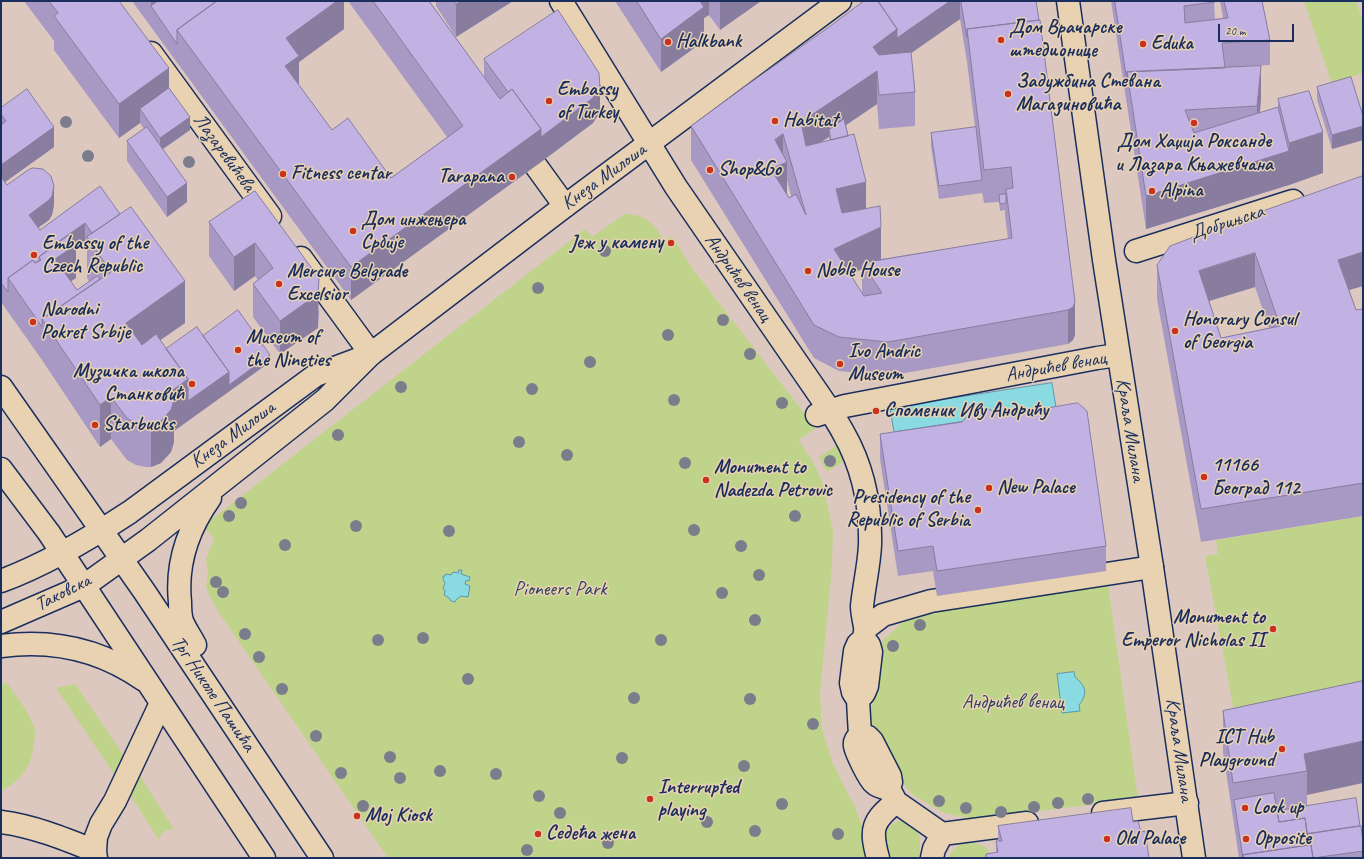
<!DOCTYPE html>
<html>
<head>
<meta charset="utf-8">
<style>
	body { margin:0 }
	#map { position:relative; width:1364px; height:859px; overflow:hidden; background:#ddc8c0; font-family:Caveat,sans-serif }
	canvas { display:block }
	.frame { position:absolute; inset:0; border:2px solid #1b2f5e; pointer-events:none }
	.scale { position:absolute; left:1218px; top:24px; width:76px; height:18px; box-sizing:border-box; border:2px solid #1b2f5e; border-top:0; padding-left:5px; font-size:12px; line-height:14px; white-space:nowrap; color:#1b2f5e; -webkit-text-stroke:3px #e8d2b1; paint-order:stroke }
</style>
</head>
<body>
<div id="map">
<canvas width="1364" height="859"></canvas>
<div class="frame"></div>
<div class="scale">20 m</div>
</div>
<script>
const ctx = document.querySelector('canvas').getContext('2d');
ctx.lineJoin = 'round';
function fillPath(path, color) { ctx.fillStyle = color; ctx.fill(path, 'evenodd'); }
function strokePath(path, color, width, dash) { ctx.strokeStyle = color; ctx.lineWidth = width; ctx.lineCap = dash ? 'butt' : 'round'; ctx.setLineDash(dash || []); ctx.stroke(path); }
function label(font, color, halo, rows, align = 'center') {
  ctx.font = font + ' Caveat,sans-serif'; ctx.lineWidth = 3; ctx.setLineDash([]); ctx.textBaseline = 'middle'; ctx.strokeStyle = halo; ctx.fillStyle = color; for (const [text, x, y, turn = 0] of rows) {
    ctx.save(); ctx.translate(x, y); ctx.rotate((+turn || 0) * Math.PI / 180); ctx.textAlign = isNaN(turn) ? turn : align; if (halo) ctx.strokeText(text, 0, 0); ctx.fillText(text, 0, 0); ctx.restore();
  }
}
const green = new Path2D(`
	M1304,1H1356L1363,22V73L1332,84Z
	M625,214C646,215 653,223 665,241L671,235L692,268L804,413L812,409L822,424L799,440L815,466L822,482L833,530L832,567L820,693L822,729L833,764L855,807L863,829V846L867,858H388L219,613L210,597L206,587L208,571L206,560L214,538L205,528L212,519L585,229L592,237Z
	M837,445L845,461L827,472L819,457Z
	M1363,516V696L1237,727L1205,556L1218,554L1216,540Z
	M1107,577L1138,799L973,819L944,813L913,795L893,772L878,745L872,724L870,710L869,698L873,667L883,640L905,620L931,604Z
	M7,683C16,696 32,715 35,731C36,735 34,740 34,743C32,767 21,781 1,791V684Z
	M75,684L125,757L116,777L56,688Z
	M140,776L174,829C165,830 161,832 159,840L130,795Z
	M899,821C923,825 920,838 920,858H891C886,843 879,827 899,821Z
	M965,842C976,843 990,844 991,858H949C951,849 957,846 965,842Z`);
const water = new Path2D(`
	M1052,383L1056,407L894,432L890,408Z
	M459,570H462L461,574L470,577L469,581L466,580L465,584L470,586L468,597L461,596L456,600L455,602L451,601L449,598L444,595L445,591L443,588L445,583L443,579V576H445L446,574L451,575L453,572L458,573Z
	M1074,672L1075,677C1086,686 1088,694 1079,705L1080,711L1062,713L1057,674Z`);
const minor = new Path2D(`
	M561,1L676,187L820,396C828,408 836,419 843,432C863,467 871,505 870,545C869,566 864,586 862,606C862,613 864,620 865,627C866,630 864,635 864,639
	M151,53L270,216
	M536,166L565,206
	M1136,251L1293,201
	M301,258L371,354
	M817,415L845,406L1097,358L1118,355
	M866,628L883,615L931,601L1152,567
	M864,639L858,644L855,651L851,683L853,692L858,700L860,735C857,738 854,741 855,746C856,752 869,779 874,783C878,787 884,788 889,789L896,802L942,834
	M858,700L864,693L867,686L871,652L869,645L864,639
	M860,735L868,737L872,741L890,776L891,782L889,789
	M1103,813L1187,803
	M1,822C33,826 65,839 95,851
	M96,858L95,851L96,837L101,824L115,801L161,703
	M878,858C870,829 872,821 896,802
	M932,858L934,849L942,834L1027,823`);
const major = new Path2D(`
	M1068,1L1104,260L1152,567L1194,858
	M1,387L144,591L322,858
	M1,469L49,533L264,858
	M1,581C47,564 89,539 130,512L316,375L364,357
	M1,622L84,586L148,540L325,400L371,354L565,206L840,1
	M195,645C191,637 185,629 182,621C180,615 180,608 180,602C176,564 188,529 210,498
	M1,646C53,639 100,649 144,680`);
const trees = [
	[66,122],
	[88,156],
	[189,162],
	[605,251],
	[538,288],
	[723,320],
	[668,335],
	[750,354],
	[590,362],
	[401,387],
	[532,389],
	[674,400],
	[782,403],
	[338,435],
	[519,442],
	[567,455],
	[830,461],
	[685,463],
	[241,503],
	[229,516],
	[795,516],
	[356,526],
	[694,530],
	[449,531],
	[285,545],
	[741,546],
	[759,575],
	[216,582],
	[223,592],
	[722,593],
	[755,620],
	[920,625],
	[245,634],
	[423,638],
	[378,640],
	[661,640],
	[893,646],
	[259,657],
	[468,679],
	[282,689],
	[634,698],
	[750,699],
	[813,724],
	[316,736],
	[390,757],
	[622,758],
	[744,766],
	[440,771],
	[341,773],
	[496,774],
	[400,778],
	[539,796],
	[1088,799],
	[939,801],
	[1058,803],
	[782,804],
	[363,806],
	[1034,807],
	[966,808],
	[1001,812],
	[560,813],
	[707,822],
	[755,831],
	[838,834],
	[608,843],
	[527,850]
];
const wall = new Path2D(`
	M24,1H119L169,88L190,130L163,149L187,202L167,217L127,161V141L144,129L140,123L119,138L54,50V41Z
	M132,1H344V29L299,62V85L332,130L391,178L447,137L348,1H431L430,2L484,77V59L600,112L593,123L541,162L351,300Z
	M436,1H513L456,37L436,6Z
	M615,1H761L720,30L709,15L704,18V41L661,72Z
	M864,1H1036L1075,335L1073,340L1068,344L888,376L839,371L814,358L691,160V126L829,27ZM960,19L967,62L975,127L931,133V146L939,199L982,193V192L984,203L999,202L1000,211L1005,210V216L1008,239L881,259L866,209L846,125L877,104L879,129L915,126V92L911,53ZM829,137V140L820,142ZM787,180L791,196L789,198L787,194ZM862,269V293L850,275Z
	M1111,1H1214L1215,19L1223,18L1220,1H1262L1270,40V65L1232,67L1261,99L1260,113L1278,107V99L1323,173L1289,185L1146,229Z
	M1317,87L1363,116V140L1332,149L1317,100Z
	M1,108L54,147L5,182L7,185L54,205L52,215L49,220L38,228L40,230L100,186L185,323L160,340L166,349L203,336L270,362L174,431V442L171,452L161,463L151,467H146L136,465L127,460L111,439L100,447L42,360L1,302ZM85,242L87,245V278L89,281L77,290L71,281L76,278V249Z
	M1363,176V286L1349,290L1356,310L1363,309V516L1201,542L1157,299V265ZM1255,287L1269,328L1221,338L1209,301Z
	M255,191L319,311L318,328L280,354L253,317V284L258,280L255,276L234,291L209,256V222Z
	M880,434L1106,546V571L937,596L933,571L898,576L880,459Z
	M1363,681L1307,795V806L1363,842V858H1239L1223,752V711Z
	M1133,822L1141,832L1149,858H986V854L996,853V841H998V826Z`);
const shadedWall = new Path2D(`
	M151,1H185L151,6Z
	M337,1H344V29L299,62V90L285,66L286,38Z
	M461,1H513L456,37V4Z
	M694,1H709V15L704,18V41L661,72V39Z
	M720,1H761L720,30Z
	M950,1H960V19L897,63L877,71V104L830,136L829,130V137L801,155V122L873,47L897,29Z
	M1261,66V99L1257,140V106Z
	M169,68V101L140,109V123L119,138V104Z
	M600,87V112L593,123L541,162L351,300V267L541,129Z
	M190,117V130L160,151V138Z
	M1363,126V140L1332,149V135Z
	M54,127V147L1,185V165Z
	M1323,132V173L1289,185L1146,229V196L1289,151V143Z
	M783,134V163L787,162V195L771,169L775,140Z
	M866,182V216L836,223V189Z
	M187,183V202L167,217V197Z
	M54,186V205L52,215L49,220L29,234V215Z
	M85,223V242L76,249V278L55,292L41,289L58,242Z
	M881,227V260L862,263V269L834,282V249Z
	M255,243V276L234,291V257Z
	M1363,252V286L1338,293V260Z
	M1255,253V287L1199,304V271Z
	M319,278L318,328L280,354V321Z
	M185,281V323L126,364V323Z
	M1075,302V335L1073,340L1068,344V310Z
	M270,355V362L174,431V442L171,452L161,463L151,467V425L173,390L188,379L229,372Z
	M111,397V439L100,447V405Z
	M1363,741V783L1307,795V771L1304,754Z`);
const building = new Path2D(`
	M49,1H119L169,68L119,104L54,16L58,13Z
	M158,1H217L177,30V44L151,6Z
	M217,1H337L286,38L299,56L285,66L332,130L348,118L391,178L463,126L373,1H429L500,99L512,89L541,129L351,267L177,30Z
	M454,1H461L456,4Z
	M637,1H700L704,7L661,39Z
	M864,1H878L897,29L873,47L879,55L911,52L915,92L879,95L877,71L801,122L806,146L854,134L866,182L836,189L842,213L880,206L881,227L834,249L864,296L882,293L862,263L1012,238L1006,189L1013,188L1011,167L984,170L967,29L1040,20L1075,302L1073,307L1068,310L888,342L839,337L814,325L691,126L747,85L829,27ZM783,134L806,215L796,194L789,198L771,169L787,162L775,140Z
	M878,1H950L897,38V29Z
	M961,1H1036L1039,20L967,29V37Z
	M1115,1H1214L1215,2L1184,6L1185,23L1228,18L1224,1H1262L1270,40L1222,43L1225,68L1127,72V81Z
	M558,10L599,73L600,87L593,98L541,137V129L512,89L508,92L484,59Z
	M1261,66L1257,106L1185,110L1194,133L1278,107L1289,151L1146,196L1127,72Z
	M1351,77L1363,116V126L1332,135L1317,87Z
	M169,88L190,117L160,138L140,109Z
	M27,89L54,127L1,165V125L6,121L1,114V108Z
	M1309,91L1323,132L1289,143L1278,99Z
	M844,119L848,136L831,140L829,130Z
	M147,127L187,183L167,197L127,141Z
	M976,127L982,180L939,186L931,133Z
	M33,168L43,169L51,176L54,186L52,196L49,200L29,215L40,230L100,186L120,214L92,233L85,223L58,242V243L39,257V261L35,263L33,260L8,278V292L1,283V177L7,185L28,170Z
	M1363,176V252L1338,260L1356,310L1363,309V483L1201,509L1157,265L1170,246L1243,218ZM1255,253L1280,326L1221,338L1199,271Z
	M255,191L319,278L318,294L280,321L253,284L273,268L255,243L234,257L209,222Z
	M1006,194V203L1000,204L999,195Z
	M131,207L185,281L126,323L142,345L156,334L188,379L173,390L174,400L171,410L161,421L151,425L146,426L136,424L127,418L111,397L100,405L42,319L111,272L87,237Z
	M69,235L76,245L55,259L77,290L97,276L100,279L42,319V327L8,278L33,260L35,263L41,260L39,257Z
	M238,310L270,355L229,385V372L203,336Z
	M197,327L229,372L188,401V379L166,349Z
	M1078,403L1087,411L1106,546L937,571L933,546L898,551L880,434L962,422L969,414L980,408L991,410L1000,416Z
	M1363,681V741L1304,754L1307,771L1233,783L1223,711Z
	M1274,793L1279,822L1305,818L1309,845L1243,855V858L1234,800Z
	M1356,798L1360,826L1307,834L1305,818L1279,822L1277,811Z
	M1131,808L1133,822L1138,821L1141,832L1145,831L1149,858H986V854L998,852L996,841H1002L998,826Z
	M1361,826L1363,842V851L1313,858L1311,845H1309L1307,834Z
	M1311,845L1313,858H1244L1243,855Z`);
const markers = [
	[1001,40,4,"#c8321e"],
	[668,42,4,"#c8321e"],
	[1143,44,4,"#c8321e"],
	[1008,94,4,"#c8321e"],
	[549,101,4,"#c8321e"],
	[775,121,4,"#c8321e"],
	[1194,123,4,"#c8321e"],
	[710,170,4,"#c8321e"],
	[283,174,4,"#c8321e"],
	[512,177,4,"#c8321e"],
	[1152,191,4,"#c8321e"],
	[353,231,4,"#c8321e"],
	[671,243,4,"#c8321e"],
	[34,255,4,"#c8321e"],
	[808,271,4,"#c8321e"],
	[279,284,4,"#c8321e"],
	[33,322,4,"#c8321e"],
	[1175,331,4,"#c8321e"],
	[238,350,4,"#c8321e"],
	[840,364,4,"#c8321e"],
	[192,384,4,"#c8321e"],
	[876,411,4,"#c8321e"],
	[95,425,4,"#c8321e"],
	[1204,477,4,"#c8321e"],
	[706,480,4,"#c8321e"],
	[989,488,4,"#c8321e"],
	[978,510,4,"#c8321e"],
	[1273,629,4,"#c8321e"],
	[1282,749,4,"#c8321e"],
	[650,799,4,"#c8321e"],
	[1245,808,4,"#c8321e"],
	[357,816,4,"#c8321e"],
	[538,834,4,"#c8321e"],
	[1107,839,4,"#c8321e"],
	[1246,839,4,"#c8321e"]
];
const poiNames = [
	["Дом Врачарске",1009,28],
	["штедионице",1009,51],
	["Halkbank",676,42],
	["Eduka",1151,44],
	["Задужбина Стевана",1016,82],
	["Магазиновића",1016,105],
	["Embassy",557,90],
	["of Turkey",557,113],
	["Habitat",783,121],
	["Дом Хаџија Роксанде",1194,142,"center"],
	["и Лазара Књажевчана",1194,165,"center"],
	["Shop&Go",718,170],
	["Fitness centar",291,174],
	["Tarapana",504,177,"right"],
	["Alpina",1160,191],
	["Дом инжењера",361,220],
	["Србије",361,243],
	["Јеж у камену",663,243,"right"],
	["Embassy of the",42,244],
	["Czech Republic",42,267],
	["Noble House",816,271],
	["Mercure Belgrade",287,272],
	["Excelsior",287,295],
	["Narodni",41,310],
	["Pokret Srbije",41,333],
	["Honorary Consul",1183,320],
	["of Georgia",1183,343],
	["Museum of",246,338],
	["the Nineties",246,361],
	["Ivo Andric",848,352],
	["Museum",848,375],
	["Музичка школа",184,372,"right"],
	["Станковић",184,395,"right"],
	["Споменик Иву Андрићу",884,411],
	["Starbucks",103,425],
	["11166",1212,466],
	["Београд 112",1212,489],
	["Monument to",714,468],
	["Nadezda Petrovic",714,491],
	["New Palace",997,488],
	["Presidency of the",970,498,"right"],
	["Republic of Serbia",970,521,"right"],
	["Monument to",1265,618,"right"],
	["Emperor Nicholas II",1265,641,"right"],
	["ICT Hub",1274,738,"right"],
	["Playground",1274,761,"right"],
	["Interrupted",658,788],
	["playing",658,811],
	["Look up",1253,808],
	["Moj Kiosk",365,816],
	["Седећа жена",546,834],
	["Old Palace",1115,839],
	["Opposite",1254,839]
];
const streetNames = [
	["Лазаревићева",224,153,54],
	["Кнеза Милоша",604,177,-36],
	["Добрињска",1227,223,-18],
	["Андрићев венац",738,278,55],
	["Андрићев венац",1056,367,-10],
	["Краља Милана",1130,430,81],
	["Кнеза Милоша",233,435,-36],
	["Таковска",63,593,-27],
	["Трг Николе Пашића",213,694,56],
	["Краља Милана",1179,750,82]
];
const parkNames = [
	["Pioneers Park",560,590],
	["Андрићев венац",1013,703]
];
fillPath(green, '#bfd48a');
fillPath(water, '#89dae1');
strokePath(water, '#5d96ad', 1);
strokePath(minor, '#1b2f5e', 25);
strokePath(major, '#1b2f5e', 25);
strokePath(minor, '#e8d2b1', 22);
strokePath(major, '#e8d2b1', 22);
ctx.fillStyle = '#7b7d8c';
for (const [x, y] of trees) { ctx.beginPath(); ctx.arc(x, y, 6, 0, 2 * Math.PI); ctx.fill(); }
fillPath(wall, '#a799c3');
fillPath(shadedWall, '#887d9f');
fillPath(building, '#c2b2e3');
strokePath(building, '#887d9f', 1);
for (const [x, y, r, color] of markers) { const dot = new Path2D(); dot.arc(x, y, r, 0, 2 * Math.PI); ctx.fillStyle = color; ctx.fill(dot); strokePath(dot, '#e8d2b1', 1.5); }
label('bold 20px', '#1b2f5e', '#e8d2b1', poiNames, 'left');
label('20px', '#1b2f5e', '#e8d2b1', streetNames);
label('20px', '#2b4062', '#e8d2b1', parkNames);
</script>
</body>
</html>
